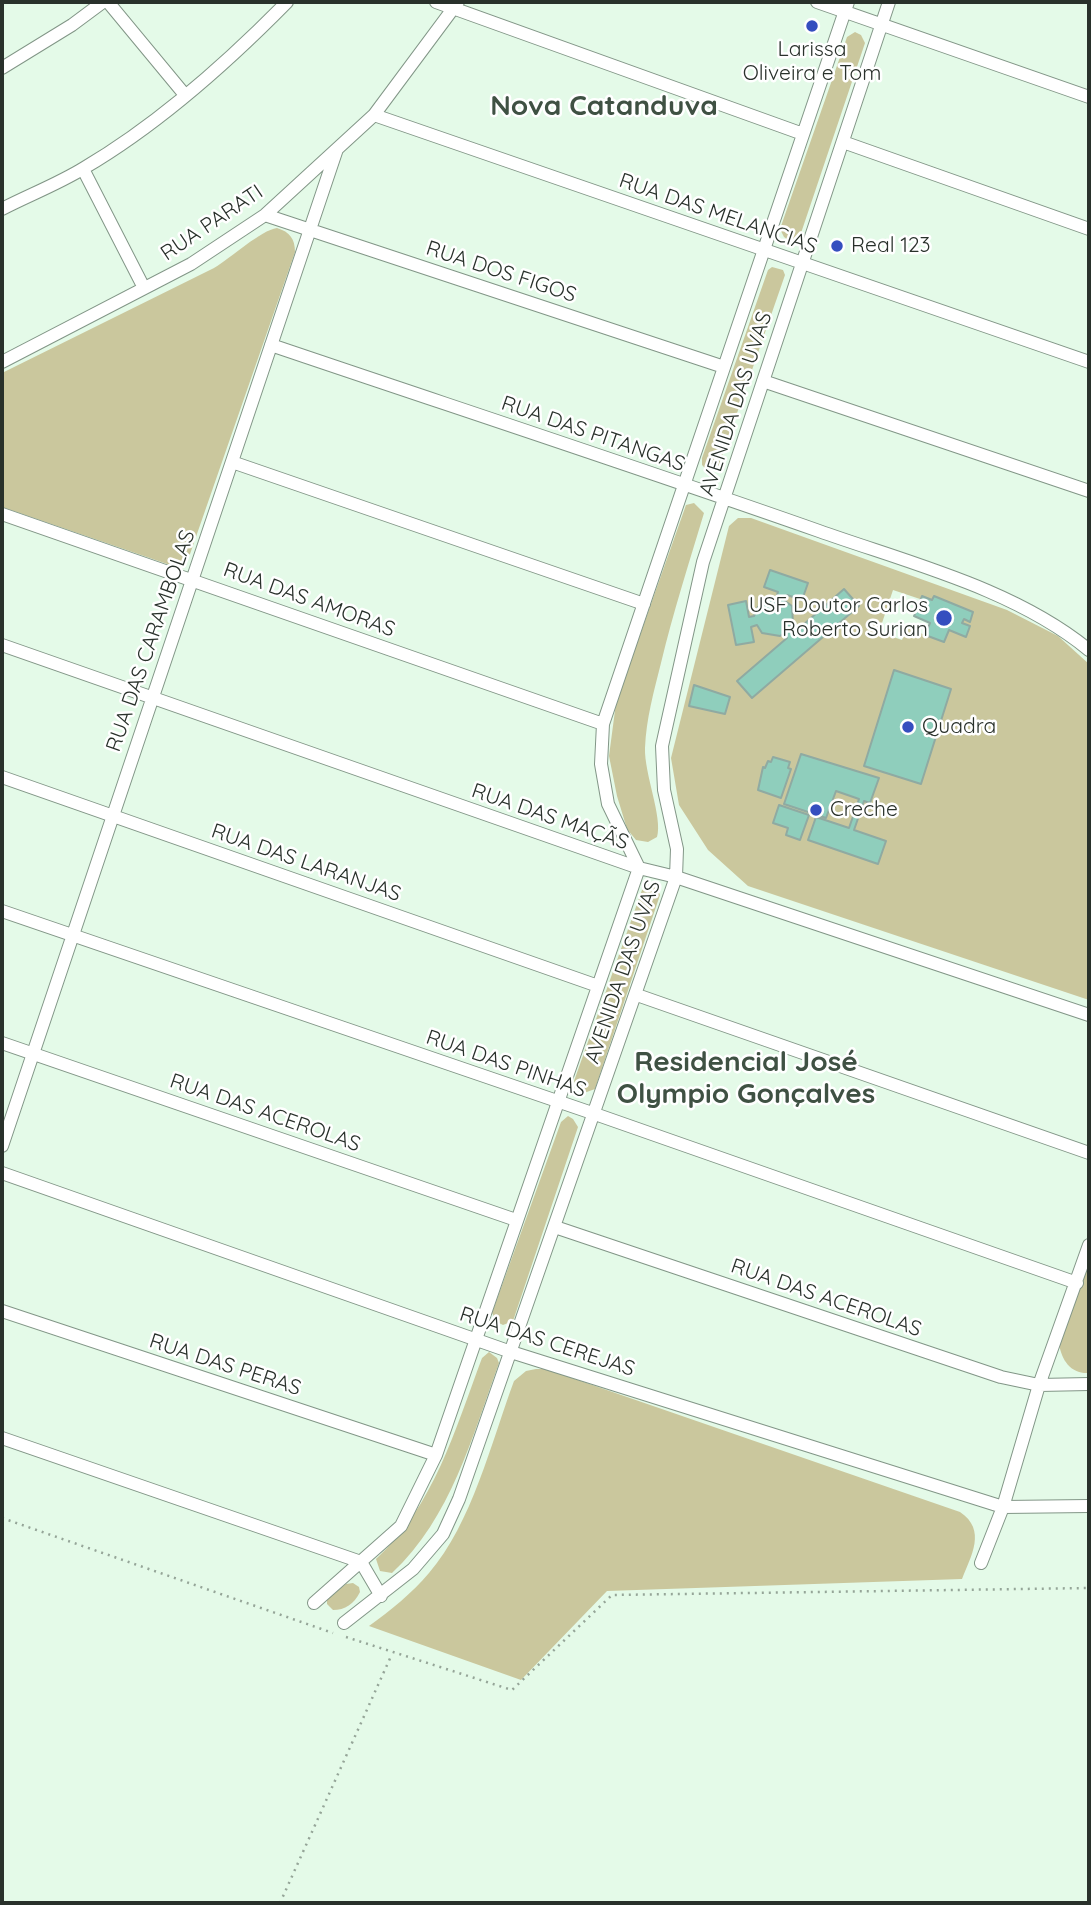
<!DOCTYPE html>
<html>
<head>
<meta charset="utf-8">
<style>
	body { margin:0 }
	#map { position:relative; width:1091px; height:1905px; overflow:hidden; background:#e4fae8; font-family:Quicksand,sans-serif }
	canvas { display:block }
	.frame { position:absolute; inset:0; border:4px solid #29312b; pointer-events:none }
</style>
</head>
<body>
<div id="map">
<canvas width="1091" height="1905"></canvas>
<div class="frame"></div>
</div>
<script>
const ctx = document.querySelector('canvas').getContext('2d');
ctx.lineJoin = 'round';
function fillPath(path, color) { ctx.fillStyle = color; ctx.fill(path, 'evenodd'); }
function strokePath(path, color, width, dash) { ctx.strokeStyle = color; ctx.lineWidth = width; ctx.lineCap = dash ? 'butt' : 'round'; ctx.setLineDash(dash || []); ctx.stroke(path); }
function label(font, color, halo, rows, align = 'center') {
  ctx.font = font + ' Quicksand,sans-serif'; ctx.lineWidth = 5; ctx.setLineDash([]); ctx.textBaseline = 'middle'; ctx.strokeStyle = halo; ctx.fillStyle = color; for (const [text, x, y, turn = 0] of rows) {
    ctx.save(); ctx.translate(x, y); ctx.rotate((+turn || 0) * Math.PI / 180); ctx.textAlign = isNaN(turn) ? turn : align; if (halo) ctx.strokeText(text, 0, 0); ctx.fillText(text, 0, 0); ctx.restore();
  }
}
const green = new Path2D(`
	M855,32L861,35L865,43L800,236L790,241L784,237L780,229L847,37Z
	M277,228C290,232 295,239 295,252L190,554L180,563L170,565L2,507V373L214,268C231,258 261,230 277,228Z
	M772,267L783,270L785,275L719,465L714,470H707L702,465V458L768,270Z
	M694,503L704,513C689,563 673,613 661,663C654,691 646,719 645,748C644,773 663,818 657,837L648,842L636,840L627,829L617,796L609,756L616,703L686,505Z
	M738,518H751L1007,610L1058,636L1089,664V1000L748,886L708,850L679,805L671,758L729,526ZM893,590L920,599L922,596L932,600L934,596L973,612L970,622L964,619L962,623L966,637L949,630L944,642L907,628L902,640L879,632Z
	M650,884L658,890L660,895L595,1089L584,1093L578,1090L574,1081L642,890Z
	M568,1116L573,1119L578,1127L513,1321L503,1325L497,1322L492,1313L561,1122Z
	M1089,1264V1373C1071,1374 1062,1361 1059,1344Z
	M489,1352L497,1358L499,1363C472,1437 451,1518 392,1573L380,1571L376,1559C434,1506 455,1430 482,1358Z
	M536,1369H546L960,1512C987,1530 971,1556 962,1579L607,1591L521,1680L369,1626C391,1610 411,1594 429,1573C472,1523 491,1443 514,1381L526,1371Z
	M353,1583L359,1587L360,1592C354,1604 345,1610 333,1610L327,1604V1599L346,1584Z`);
const building = new Path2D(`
	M770,570L808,583L802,600L787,595L785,601L792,606L793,624L789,628L794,633L844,589L859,606L752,698L737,681L787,638L783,634L780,636L762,633L757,625L751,627L754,642L736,645L728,605L746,601L749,617L754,616L758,607L768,598H776L778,592L764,587Z
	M922,596L932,600L934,596L973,612L970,622L964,619L962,623L970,626L966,637L949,630L944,642L925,635L930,623L914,616Z
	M894,670L951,689L921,784L864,766Z
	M694,685L730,697L725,714L689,706Z
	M801,754L879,778L870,803L864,801L854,830L886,841L878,864L808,840L816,817L849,828L859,799L836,791L826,818L784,804Z
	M773,757L790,762L788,768L791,769L781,798L758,790L763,767L765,768L768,761L771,762Z
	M779,805L809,815L800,840L786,835L788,828L773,823Z`);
const path = new Path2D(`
	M2,1518L333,1633
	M346,1637L512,1690L612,1595L1089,1588
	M280,1903L392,1654`);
const street = new Path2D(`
	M108,2L185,95
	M436,2L803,134
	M817,2L1089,97
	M2,68L72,25L103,2
	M374,115L1089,362
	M843,142L1089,229
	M83,169L144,288
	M2,209C29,195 58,184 84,168C159,124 226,64 287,2
	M265,215L724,367
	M271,345C454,407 637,467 819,531C909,563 1015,589 1089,650
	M2,362L191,264L265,215L374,115L458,2
	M763,381L1089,491
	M232,462L644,604
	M2,514L603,724
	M2,645L639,868L676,877L1089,1015
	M2,777L598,986
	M2,911L595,1114L1077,1283
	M637,995L1089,1153
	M2,1043L516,1220
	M2,1146L337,149
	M2,1173L511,1352L1003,1507L1089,1506
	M555,1227L1001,1377L1039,1385L1089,1384
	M2,1311L436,1455
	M2,1438L361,1562L381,1596
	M981,1563L1003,1507L1039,1385L1089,1245
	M314,1603L401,1526L436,1455L639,868L608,804L601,764L603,724L848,2
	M344,1623L413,1569L443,1534L459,1499L676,877L677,849L664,790L662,746L703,562L889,2`);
const markers = [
	[812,26,7,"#354ebf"],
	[837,246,7,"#354ebf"],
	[944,618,9,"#354ebf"],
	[908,727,7,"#354ebf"],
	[816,810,7,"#354ebf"]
];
const poiNames = [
	["Larissa",812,50,"center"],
	["Oliveira e Tom",812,74,"center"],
	["Real 123",851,246],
	["USF Doutor Carlos",928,606,"right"],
	["Roberto Surian",928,630,"right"],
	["Quadra",922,727],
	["Creche",830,810]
];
const streetNames = [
	["RUA DAS MELANCIAS",718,214,19],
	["RUA PARATI",212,223,-34],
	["RUA DOS FIGOS",501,272,18],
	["AVENIDA DAS UVAS",736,404,-72],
	["RUA DAS PITANGAS",593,434,19],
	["RUA DAS AMORAS",309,600,20],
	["RUA DAS CARAMBOLAS",151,641,-71],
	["RUA DAS MAÇÃS",550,817,19],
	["RUA DAS LARANJAS",306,863,19],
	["AVENIDA DAS UVAS",623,972,-71],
	["RUA DAS PINHAS",506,1064,19],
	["RUA DAS ACEROLAS",265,1113,19],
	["RUA DAS ACEROLAS",826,1298,19],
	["RUA DAS CEREJAS",547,1342,18],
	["RUA DAS PERAS",225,1365,18]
];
const districtNames = [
	["Nova Catanduva",604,107],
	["Residencial José",746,1063],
	["Olympio Gonçalves",746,1095]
];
fillPath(green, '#cac79d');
fillPath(building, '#8fcebc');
strokePath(building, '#8faaa2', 2);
strokePath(street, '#829687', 14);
strokePath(path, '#95a598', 2.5, [2, 5]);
strokePath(street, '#fff', 12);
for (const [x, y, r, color] of markers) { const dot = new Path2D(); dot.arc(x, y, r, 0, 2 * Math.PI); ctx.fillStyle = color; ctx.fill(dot); strokePath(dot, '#fff', 2.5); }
label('21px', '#29312b', '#fff', poiNames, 'left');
label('21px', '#29312b', '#fff', streetNames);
label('bold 28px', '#3f5143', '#fff', districtNames);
</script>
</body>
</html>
